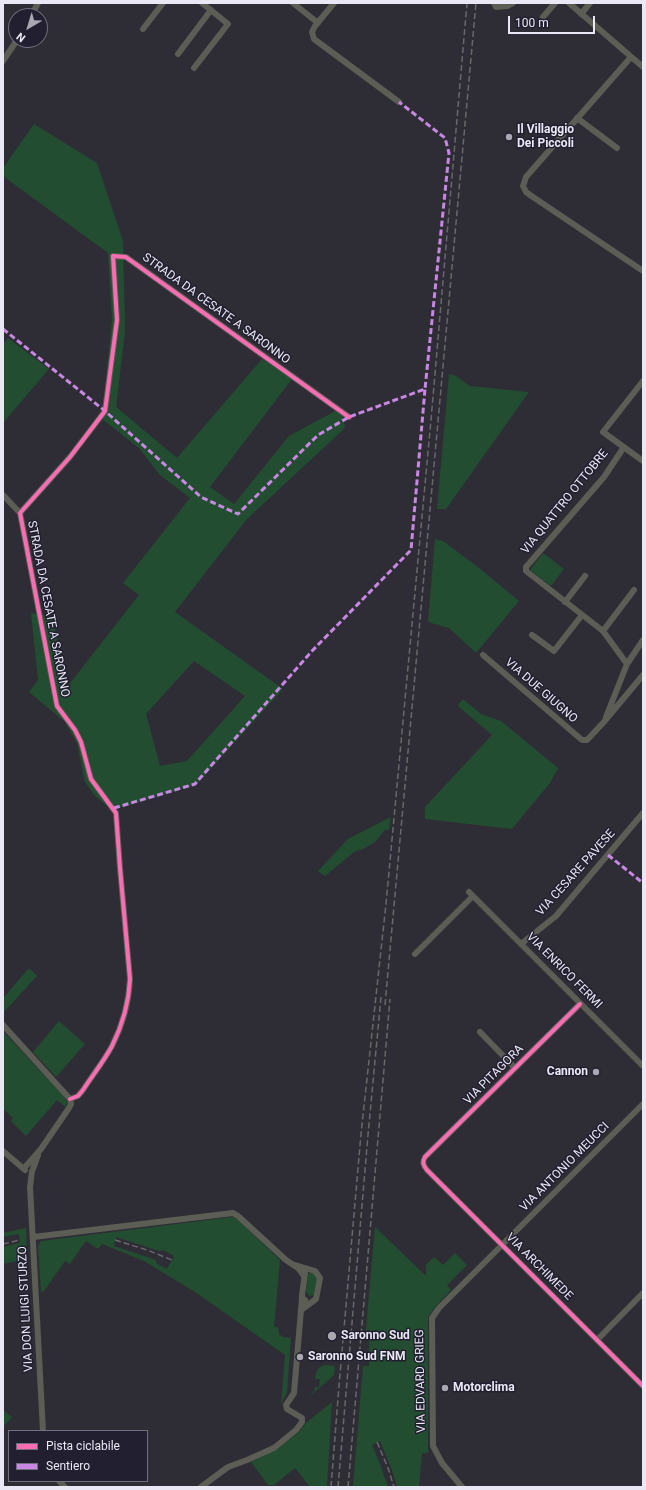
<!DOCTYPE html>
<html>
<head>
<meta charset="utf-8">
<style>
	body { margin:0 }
	#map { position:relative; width:646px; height:1490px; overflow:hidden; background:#2e2d36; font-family:Roboto,sans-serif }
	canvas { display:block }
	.frame { position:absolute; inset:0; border:4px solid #e9e8f4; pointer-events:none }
	.legend { position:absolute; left:8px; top:1430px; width:140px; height:52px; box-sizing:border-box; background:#211f30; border:1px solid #716f7e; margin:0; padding:5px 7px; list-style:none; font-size:12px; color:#e9e8f4 }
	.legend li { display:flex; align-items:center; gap:8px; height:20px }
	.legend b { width:20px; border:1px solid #716f7e }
	.north { position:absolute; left:8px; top:8px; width:40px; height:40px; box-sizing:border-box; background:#211f30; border:1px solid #716f7e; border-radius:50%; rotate:218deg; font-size:11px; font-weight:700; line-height:16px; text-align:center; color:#e9e8f4 }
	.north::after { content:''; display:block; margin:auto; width:14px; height:18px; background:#a8a7b2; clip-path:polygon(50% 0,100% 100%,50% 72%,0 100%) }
	.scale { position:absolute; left:508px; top:16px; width:87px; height:18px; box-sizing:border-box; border:2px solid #e9e8f4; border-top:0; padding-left:5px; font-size:12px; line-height:14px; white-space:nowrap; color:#e9e8f4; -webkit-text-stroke:3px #211f30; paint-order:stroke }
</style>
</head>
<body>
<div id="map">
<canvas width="646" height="1490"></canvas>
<div class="frame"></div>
<ul class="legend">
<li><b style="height:5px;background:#f96db3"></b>Pista ciclabile</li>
<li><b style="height:5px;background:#c787e3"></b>Sentiero</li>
</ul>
<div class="north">N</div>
<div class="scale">100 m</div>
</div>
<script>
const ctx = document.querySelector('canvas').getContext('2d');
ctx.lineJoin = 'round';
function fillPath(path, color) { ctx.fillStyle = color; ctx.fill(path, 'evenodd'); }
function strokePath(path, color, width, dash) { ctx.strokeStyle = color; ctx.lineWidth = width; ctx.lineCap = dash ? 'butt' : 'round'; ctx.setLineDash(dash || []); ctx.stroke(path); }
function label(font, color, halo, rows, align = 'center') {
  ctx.font = font + ' Roboto,sans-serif'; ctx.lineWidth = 3; ctx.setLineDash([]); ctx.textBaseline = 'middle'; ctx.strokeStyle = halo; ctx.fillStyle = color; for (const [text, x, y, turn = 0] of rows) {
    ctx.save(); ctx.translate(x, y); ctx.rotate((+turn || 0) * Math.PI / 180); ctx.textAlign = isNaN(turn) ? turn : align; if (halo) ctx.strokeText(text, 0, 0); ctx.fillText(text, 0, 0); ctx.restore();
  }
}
const green = new Path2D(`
	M34,124L97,163L123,241L125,331L116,407L177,458L262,359L292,379L210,487L234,504L289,436L341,408L345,428L247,519L175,612L283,689L196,785L112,810L95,796L85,782L77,743L65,722L29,692L38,680L31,613L52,616L67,687L139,595L123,583L190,498L160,475L139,448L102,419L112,320L108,253L3,176V168ZM194,661L245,696L187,761L160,766L146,714Z
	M8,338L49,369L3,423V344Z
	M449,374L456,376L470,386L529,392L446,509H437Z
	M435,539L443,541L479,568L519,601L476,653L449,628L428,622Z
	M543,553L564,569L551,586L530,570Z
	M462,700H464L481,714L501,721L558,768L550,783L512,829L425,819V807L492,735L459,707L458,705Z
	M391,817L389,830H385L375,842L363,849L354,852L325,876L318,871L348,839Z
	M29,968L37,976L3,1013V998Z
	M59,1021L85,1044L56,1077L33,1052Z
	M3,1031L64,1097L67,1102L66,1107L57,1100L26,1136L11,1121L13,1118L3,1109Z
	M232,1217L236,1218L280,1260L274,1327H278L279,1334L283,1337L291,1338L287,1392L281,1405L285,1355L195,1292L144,1261L102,1244L98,1249L86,1241L70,1264L65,1261L44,1291L41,1292L38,1246L41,1241ZM116,1237L159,1251L163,1250L174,1256L167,1269L157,1264L156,1260L114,1246Z
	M375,1227L426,1276V1265L434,1257L443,1265L455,1253L467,1265L447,1285L451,1290L435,1307L428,1317V1453H422L419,1487H397L392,1470L380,1441L372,1445L380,1464L388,1487H353L363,1366H369V1341L365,1340Z
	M26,1228L27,1259L3,1264V1247L20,1243L19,1234L3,1237V1233Z
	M312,1272L317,1277L314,1295L309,1296L306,1291L308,1274Z
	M312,1351L321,1352L320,1359L311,1358Z
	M325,1365L335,1366L334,1375L309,1397L314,1391L315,1387H319L320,1379H315C316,1372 317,1367 325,1365Z
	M332,1402L327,1487H310L295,1468L274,1485H268L251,1462L278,1449L299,1432L306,1423Z
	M3,1410L12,1417L3,1427Z`);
const street = new Path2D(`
	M293,3L318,23
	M334,3L315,26L312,32L314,39L399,102
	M494,3L496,7L507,6L513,3
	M569,3L643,67
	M581,14L590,3
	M31,16L38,3
	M543,17L555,3
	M143,29L163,3
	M178,54L211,10
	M631,57L526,177L523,186L526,192L530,195L643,271
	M3,61L17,40
	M194,68L228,24L202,3
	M577,118L617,148
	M643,381L603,432L643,461
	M624,447L604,477L526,567V571L603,631L627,664
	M3,495L20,513
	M20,513L57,706L75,730L81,742L91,779L116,813L120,868L130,979C129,1002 122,1026 112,1046C104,1061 92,1076 83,1090L78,1096L70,1099
	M20,513L70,457L105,411L117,320L113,256L126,257L349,417
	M565,602L585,576
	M603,631L634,590
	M532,635L554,651L582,615
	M483,655L582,740H587L603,723L643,675
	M606,717L627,664L643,640
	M469,892L643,1066
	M521,944L556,916L643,813
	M415,954L473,896
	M580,1004L425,1157C422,1162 423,1165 427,1170L643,1386
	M3,1025L70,1099
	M480,1032L515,1068
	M3,1151L25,1170
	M26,1166L41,1149L69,1108L71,1104L70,1099
	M33,1169L38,1155
	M32,1171L30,1187L43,1431
	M33,1237L233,1213L238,1216L286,1260L298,1268L304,1276
	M295,1265L315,1271L320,1278L316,1299L301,1310
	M305,1300L302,1298V1295L305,1273
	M597,1340L643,1293
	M59,1481L65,1487
	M201,1487L228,1467L247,1460L274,1448L296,1430L302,1422V1418L287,1409L286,1405L294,1393L302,1298
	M462,1487L442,1463L433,1446L432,1318L439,1308L643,1104`);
const rail = new Path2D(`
	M385,1005L476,3
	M115,1240L147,1250L172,1260
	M3,1244L20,1240
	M377,1442L388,1468L394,1487
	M331,1487L339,1386L361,1134L386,904L431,420L467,3
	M338,1487L368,1135L381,997
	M348,1487L390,999`);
const quiet = new Path2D(`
	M3,329L105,411L201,497L238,514L318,435L349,417L425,389L449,153L445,138L399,102
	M114,808L195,784L312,651L411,550L425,389
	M608,855L643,883`);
const cycleway = new Path2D(`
	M580,1004L425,1157C422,1162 423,1165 427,1170L643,1386
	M70,1099L78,1096L83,1090C92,1076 104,1061 112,1046C122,1026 129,1002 130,979L120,868L116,813L91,779L81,742L75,730L57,706L20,513L70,457L105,411L117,320L113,256L126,257L349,417`);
const markers = [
	[509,137,4,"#a8a7b2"],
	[596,1072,4,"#a8a7b2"],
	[332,1336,5,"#a8a7b2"],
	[300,1357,4,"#a8a7b2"],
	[445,1388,4,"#a8a7b2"]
];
const poiNames = [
	["Il Villaggio",517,130],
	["Dei Piccoli",517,144],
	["Cannon",588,1072,"right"],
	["Saronno Sud",341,1336],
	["Saronno Sud FNM",308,1357],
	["Motorclima",453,1388]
];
const streetNames = [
	["STRADA DA CESATE A SARONNO",216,309,36],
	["VIA QUATTRO OTTOBRE",565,502,-51],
	["STRADA DA CESATE A SARONNO",48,609,79],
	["VIA DUE GIUGNO",541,691,41],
	["VIA CESARE PAVESE",576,873,-48],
	["VIA ENRICO FERMI",564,971,45],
	["VIA PITAGORA",494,1075,-45],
	["VIA ANTONIO MEUCCI",565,1167,-45],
	["VIA ARCHIMEDE",539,1267,45],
	["VIA DON LUIGI STURZO",26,1309,-93],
	["VIA EDVARD GRIEG",421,1381,-91]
];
fillPath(green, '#234d30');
strokePath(street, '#5c5d55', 6);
strokePath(rail, '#696869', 1.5, [6, 3]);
strokePath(quiet, '#c787e3', 3, [6, 3]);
strokePath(cycleway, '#f96db3', 4);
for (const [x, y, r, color] of markers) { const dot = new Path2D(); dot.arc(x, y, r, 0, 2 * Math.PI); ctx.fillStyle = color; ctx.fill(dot); strokePath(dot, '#211f30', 1.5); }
label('bold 12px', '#e9e8f4', '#211f30', poiNames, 'left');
label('12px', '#e9e8f4', '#211f30', streetNames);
</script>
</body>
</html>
